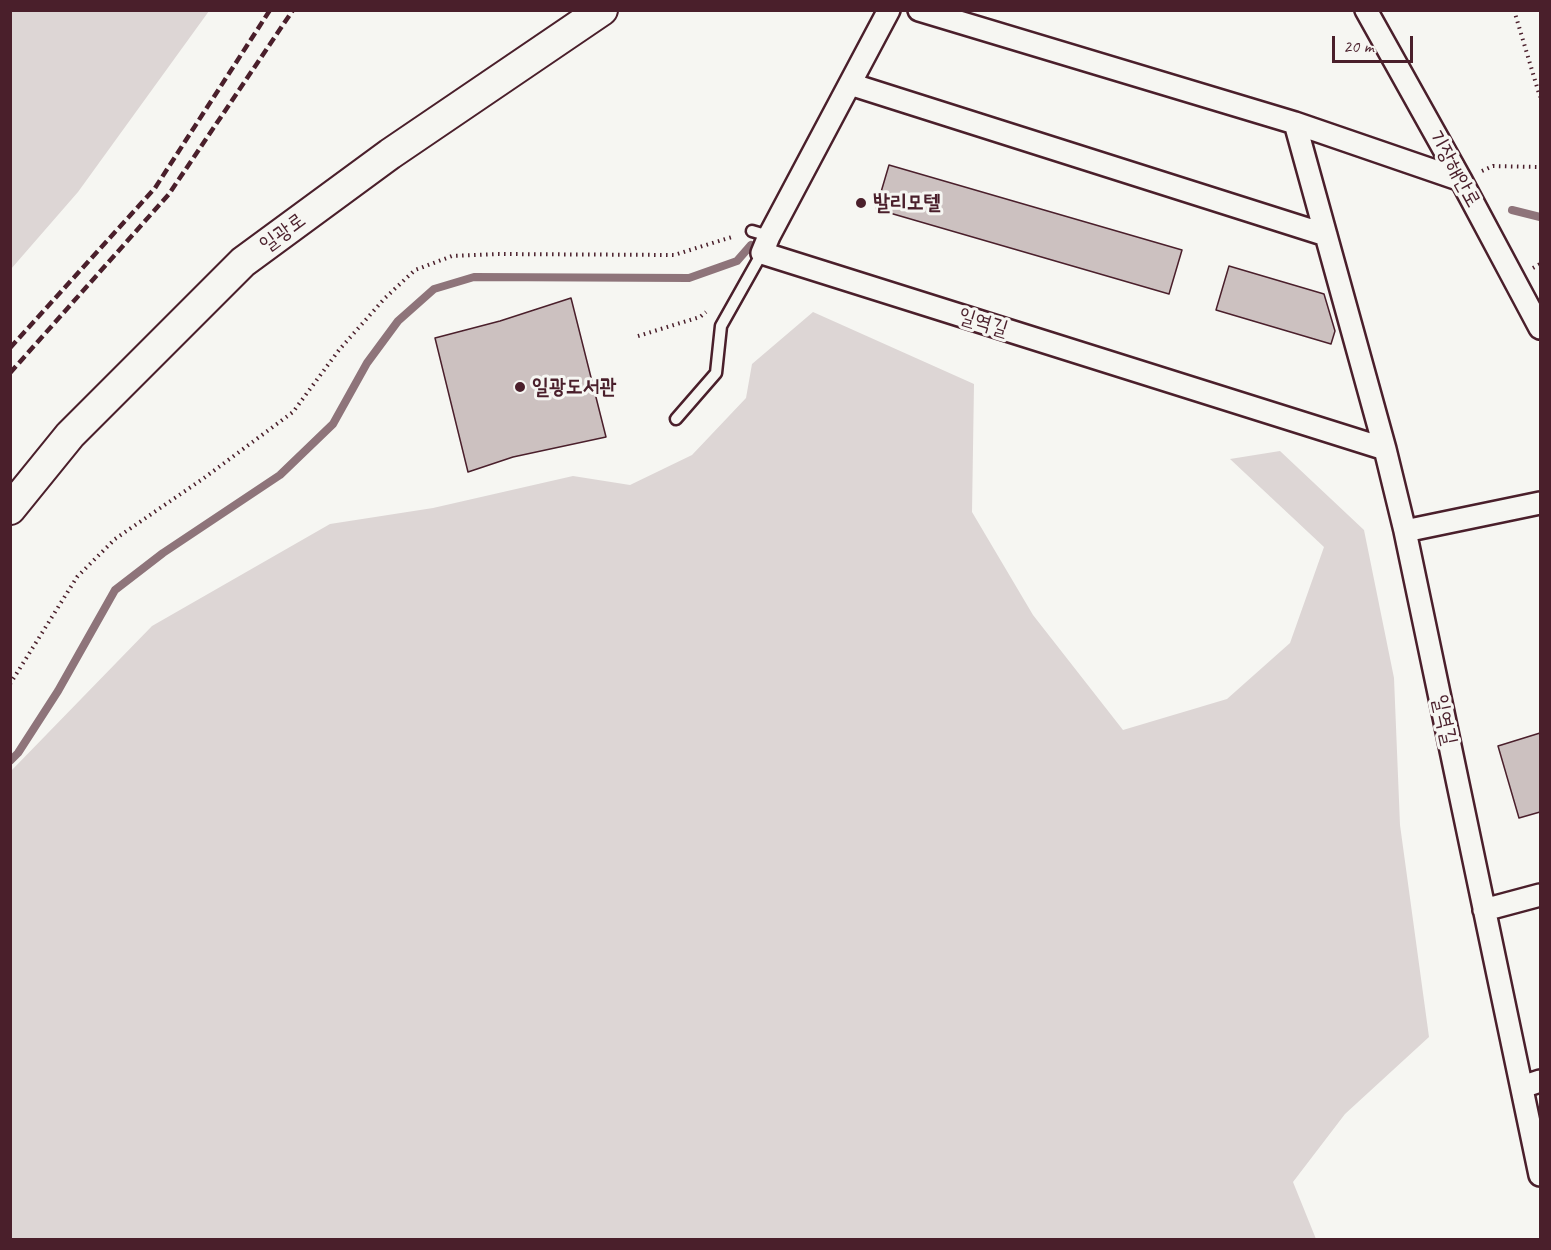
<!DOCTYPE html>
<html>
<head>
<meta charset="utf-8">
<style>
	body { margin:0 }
	#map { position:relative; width:1551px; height:1250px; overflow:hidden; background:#f6f6f2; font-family:Caveat,sans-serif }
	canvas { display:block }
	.frame { position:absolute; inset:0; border:12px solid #4a1f2b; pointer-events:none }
	.scale { position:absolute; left:1332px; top:36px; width:81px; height:27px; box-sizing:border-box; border:3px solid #4a1f2b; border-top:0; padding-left:8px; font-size:18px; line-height:21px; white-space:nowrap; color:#4a1f2b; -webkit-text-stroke:4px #f6f6f2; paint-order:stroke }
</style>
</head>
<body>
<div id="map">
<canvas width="1551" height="1250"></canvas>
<div class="frame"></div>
<div class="scale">20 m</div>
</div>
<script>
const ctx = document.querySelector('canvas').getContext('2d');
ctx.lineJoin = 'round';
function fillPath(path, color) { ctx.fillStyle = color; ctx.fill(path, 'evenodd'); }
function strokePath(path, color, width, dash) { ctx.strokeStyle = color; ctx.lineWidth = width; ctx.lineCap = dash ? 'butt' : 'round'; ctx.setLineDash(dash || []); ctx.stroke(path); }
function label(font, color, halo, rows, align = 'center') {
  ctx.font = font + ' Caveat,"Poor Story",sans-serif'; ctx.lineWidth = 6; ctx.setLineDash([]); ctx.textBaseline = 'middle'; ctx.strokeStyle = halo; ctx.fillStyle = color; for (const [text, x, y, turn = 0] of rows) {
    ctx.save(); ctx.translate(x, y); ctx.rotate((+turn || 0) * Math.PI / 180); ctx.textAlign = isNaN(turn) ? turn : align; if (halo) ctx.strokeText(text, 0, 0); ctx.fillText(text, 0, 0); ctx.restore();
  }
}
const green = new Path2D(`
	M11,10L209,11L78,192L11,269Z
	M813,312L974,384L972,512L1033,615L1123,730L1227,699L1290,643L1324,547L1230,459L1280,451L1364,530L1394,678L1400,825L1429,1037L1345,1114L1293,1182L1316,1239H11V771L152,626L330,524L433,508L573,476L630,485L692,455L746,398L752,364Z`);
const stream = new Path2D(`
	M1512,210L1540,217
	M10,761L18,753L58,691L115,590L163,553L280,475L333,424L367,363L398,321L434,289L474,277L689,278L737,261L751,245`);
const building = new Path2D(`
	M889,165L1182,250L1169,294L876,209Z
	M1229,266L1324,294L1335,331L1331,344L1216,310Z
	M571,298L606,437L513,457L468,472L435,338L500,321Z
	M1540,733V812L1519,818L1498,746Z`);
const path = new Path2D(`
	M1514,10L1540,97
	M1482,171L1493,166L1540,167
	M1533,268L1540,264
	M638,336L700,317L706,312
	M10,684L77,577L115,539L204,478L293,412L339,350L385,298L415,270L452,256L497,254L674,255L735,236`);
const service = new Path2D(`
	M752,231L769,236
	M676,419L716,373L721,326L762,253`);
const minor = new Path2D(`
	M889,10L769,236L762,253L1385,449
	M919,10L1295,123L1461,180
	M1366,10L1461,180L1540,328
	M850,84L1326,235
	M1295,123L1385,449L1405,531L1540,1175
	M1405,531L1540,503
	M1484,910L1540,895
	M1522,1087L1540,1081`);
const secondary = new Path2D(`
	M10,509L70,435L243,262L390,154L602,10`);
const rail = new Path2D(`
	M10,348L155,188L270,10
	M10,373L169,194L293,10`);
const markers = [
	[861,203,6,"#4a1f2b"],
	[520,387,6,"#4a1f2b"]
];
const streetNames = [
	["기장해안로",1454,169,61],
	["일광로",283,233,-36],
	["일역길",983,323,17],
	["일역길",1444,720,78]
];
const poiNames = [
	["발리모텔",873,203],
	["일광도서관",532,387]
];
fillPath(green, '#ddd6d5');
strokePath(stream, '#8e747a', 8);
fillPath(building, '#ccc1c0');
strokePath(building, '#4a1f2b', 1.5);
strokePath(service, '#4a1f2b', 15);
strokePath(minor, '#4a1f2b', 26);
strokePath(secondary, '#4a1f2b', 34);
strokePath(path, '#4a1f2b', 4, [1.5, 4.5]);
strokePath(service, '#f6f6f2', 10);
strokePath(minor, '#f6f6f2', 21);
strokePath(secondary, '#f6f6f2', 30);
strokePath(rail, '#4a1f2b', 4.5, [9, 4.5]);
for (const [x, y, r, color] of markers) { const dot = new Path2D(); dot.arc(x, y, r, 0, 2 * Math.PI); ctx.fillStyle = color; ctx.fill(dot); strokePath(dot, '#f6f6f2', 2); }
label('21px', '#4a1f2b', '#f6f6f2', streetNames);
label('bold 21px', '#4a1f2b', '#f6f6f2', poiNames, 'left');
</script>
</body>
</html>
